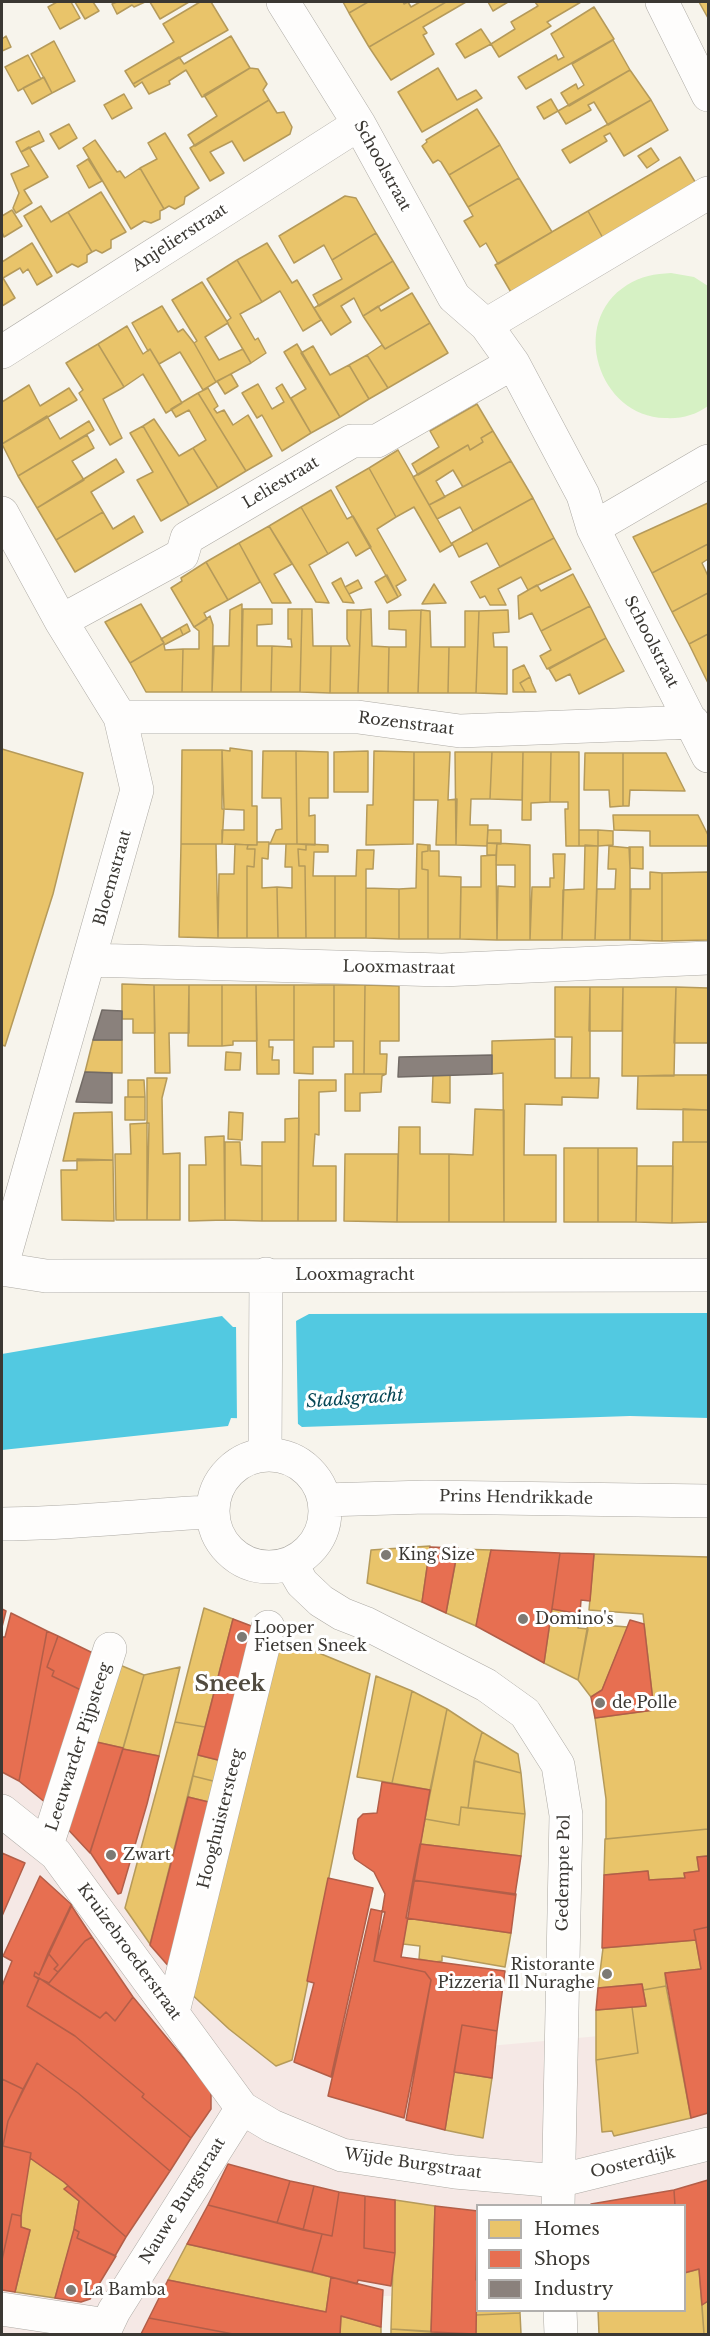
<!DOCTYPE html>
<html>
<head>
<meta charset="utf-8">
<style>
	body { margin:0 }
	#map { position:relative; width:710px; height:2336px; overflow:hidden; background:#f7f4ec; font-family:"Libre Baskerville",serif }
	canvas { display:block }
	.frame { position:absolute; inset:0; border:3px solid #3b3833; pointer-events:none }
	.legend { position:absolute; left:476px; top:2204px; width:210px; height:108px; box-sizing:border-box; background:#fff; border:2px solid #b1afad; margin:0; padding:8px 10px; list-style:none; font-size:18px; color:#3b3833 }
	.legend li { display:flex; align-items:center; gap:12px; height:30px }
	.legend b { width:30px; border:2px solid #b1afad }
</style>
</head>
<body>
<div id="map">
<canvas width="710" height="2336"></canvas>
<div class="frame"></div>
<ul class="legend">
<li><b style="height:16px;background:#e9c46a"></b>Homes</li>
<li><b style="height:16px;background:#e76f51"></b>Shops</li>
<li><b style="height:16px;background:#8a817c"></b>Industry</li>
</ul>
</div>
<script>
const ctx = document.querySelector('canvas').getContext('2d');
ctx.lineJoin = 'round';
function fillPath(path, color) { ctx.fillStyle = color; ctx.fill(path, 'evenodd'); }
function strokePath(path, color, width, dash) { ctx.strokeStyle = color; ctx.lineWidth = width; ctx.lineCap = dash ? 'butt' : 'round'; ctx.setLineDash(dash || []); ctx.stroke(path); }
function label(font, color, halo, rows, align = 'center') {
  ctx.font = font + ' "Libre Baskerville",serif'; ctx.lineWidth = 6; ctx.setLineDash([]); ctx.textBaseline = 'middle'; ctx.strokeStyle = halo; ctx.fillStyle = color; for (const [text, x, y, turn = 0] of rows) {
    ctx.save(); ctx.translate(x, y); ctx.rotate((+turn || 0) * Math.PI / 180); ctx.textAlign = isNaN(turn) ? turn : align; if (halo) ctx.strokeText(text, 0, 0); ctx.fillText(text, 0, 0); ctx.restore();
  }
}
const commercial = new Path2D(`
	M2,1699L57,1725L177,1810L248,1908L489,2046L621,2034L708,1991V2278L685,2283L684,2206H478L477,2296H309L302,2334H2Z`);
const green = new Path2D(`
	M671,273L694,277L708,286V406C696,415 681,419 665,418C599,417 568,322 627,285C641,276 655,274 671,273Z`);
const water = new Path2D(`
	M708,1313V1418L630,1416L302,1427L293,1420L231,1418L228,1426L2,1450V1354L222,1316L233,1327H295L296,1321L309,1314Z`);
const pier = new Path2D(`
	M296,1317L298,1428L291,1423L237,1421L236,1324H292Z`);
const homes = new Path2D(`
	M57,2H71L80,18L60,29L48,7Z
	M75,2H93L99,11L85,19Z
	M117,2H145L134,7L132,5L117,14L112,4Z
	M150,2H189L160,19Z
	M200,2H211L228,30L133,84L125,71L174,42L163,24Z
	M343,2H368L349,13Z
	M368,2H403L404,4L408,2L411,7L420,2H446L369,47L349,13Z
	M446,2H466L423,27L427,33L423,35L434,54L391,80L369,47Z
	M488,2H508L493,11Z
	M535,2H581L547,22L551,26L499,57L491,44L515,29L511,22L538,6Z
	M699,2H708V18Z
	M594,7L614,39L526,89L518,77L556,55L558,60L564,57L551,34Z
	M481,29L491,44L465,58L456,44Z
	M6,36L11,47L2,51V39Z
	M231,36L250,68L205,96L202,97L186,70L169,81L170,84L149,94L142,82L135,87L133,84L179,57L184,64Z
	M613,40L630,70L569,106L561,93L576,84L578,89L584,85L572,64Z
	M54,41L75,81L52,93L31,54Z
	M28,55L41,79L18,91L5,67Z
	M250,68L258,69L267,84L263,90L269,100L195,146L188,135L217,116L204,95Z
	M438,68L457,100L476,90L482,98L422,132L398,92Z
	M630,70L651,100L608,125L594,102L588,105L591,110L566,124L558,111Z
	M44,77L52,93L32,104L23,88Z
	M124,94L132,108L112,119L104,105Z
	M551,99L558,111L544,119L537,107Z
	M269,100L277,113L284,112L292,127L290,134L244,161L232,141L210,152L224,173L210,181L190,148Z
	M651,100L668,130L624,156L610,133L604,136L607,141L570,163L562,150Z
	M477,109L500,145L449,175L441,162L438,160L433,163L422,146L427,142L426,140Z
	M69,124L77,138L59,149L50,134Z
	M39,131L44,141L21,152L16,142Z
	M165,133L199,188L185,197L184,204L175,209L169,206L164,209L140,168L157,159L148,143Z
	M95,140L117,172L120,171L125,178L140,168L164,209L160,211V219L151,223L144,221L131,229L83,148Z
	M500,145L519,178L468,207L449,175Z
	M29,147L48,177L24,190L32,203L16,213L13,208L19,193L11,174L29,166L21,152Z
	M651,148L659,160L647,168L638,156Z
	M680,157L697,185L604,240L588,211Z
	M88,159L102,181L89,188L77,166Z
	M519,178L552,232L498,264L486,243L480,247L464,221L473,216L468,207Z
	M101,192L126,232L111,240V248L102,253L96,250L92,252L68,212Z
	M345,196L356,198L376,233L332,260L324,245L294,263L279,236Z
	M41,206L51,222L68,212L92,252L87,255V262L78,267L72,264L57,273L24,216Z
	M12,210L22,226L4,237L2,232V216Z
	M588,211L604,240L512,294L495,265Z
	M376,233L393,261L319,306L313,295L342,279L332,260Z
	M32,243L52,276L37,285L28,269L23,273L20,268L3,278L15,298L2,306V262Z
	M267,243L292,283L297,280L321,320L303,331L280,291L262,302L237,260Z
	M237,260L262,302L240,314L255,340L258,338L266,353L251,363L228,324L227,321L231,318L207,279Z
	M393,261L409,288L363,316L354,298L341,306L351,322L331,335L314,308Z
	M202,282L228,323L205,337L219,360L243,349L251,363L216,382L194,343L197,341L172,300Z
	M412,293L430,323L385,349L363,316L378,306L381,311Z
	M162,306L178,332L183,329L194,343L216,382L203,390L180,352L159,364L150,349L148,351L132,323Z
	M430,323L448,353L388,388L367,355L382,345L385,349Z
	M127,326L143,354L150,349L182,403L166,413L143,374L124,387L98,344Z
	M98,344L124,387L103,399L122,438L110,445L79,393L83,390L66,363Z
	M297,344L340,417L311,433L291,398L306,389L284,352Z
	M313,346L330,375L349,365L369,399L340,417L301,353Z
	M367,355L388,388L369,399L349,365Z
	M231,374L238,386L225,394L217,381Z
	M258,384L272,409L284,402L276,388L282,384L311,433L282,451L262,415L257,418L242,393Z
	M29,385L40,406L69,388L77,400L2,444V402Z
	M208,388L218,406L214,409L217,413L224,410L233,425L248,415L272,456L246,471L198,393Z
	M198,393L246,471L218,488L193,448L206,440L189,410L176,417L171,409Z
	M477,404L493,431L481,438L483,442L470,450L468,445L418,475L412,464L439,447L430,431Z
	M47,416L60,439L89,421L94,430L18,476L2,444Z
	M154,419L179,456L193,448L218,488L189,505L143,426Z
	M143,426L189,505L161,521L137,480L153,472L130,433Z
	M493,431L511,461L463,487L453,470L436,481L445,497L429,505L413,477L468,445L470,450L483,442L481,438Z
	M87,435L94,448L72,461L84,480L37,508L18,476Z
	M398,450L452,545L440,552L414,507L396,517L369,468Z
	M116,459L124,472L91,492L103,512L56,540L37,508Z
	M511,461L533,498L473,531L460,507L437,519L429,505Z
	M369,468L396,517L377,529L406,580L396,586L401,595L398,597L336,487Z
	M331,490L347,519L353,516L371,547L356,556L348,542L328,554L301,507Z
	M533,498L554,538L500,567L487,543L459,557L452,543Z
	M708,503V544L652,573L633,537Z
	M301,507L328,554L309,565L329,603L316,602L269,526Z
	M103,512L113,529L134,516L143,532L75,572L56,540Z
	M269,526L292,564L274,574L291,603H272L239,543Z
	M554,538L571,569L528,590L521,577L498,589L506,605H490L485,596L480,598L471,582Z
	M239,543L260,582L228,600L206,562Z
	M708,544V559L702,563L708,576V593L672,612L652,573Z
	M206,562L228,600L204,613L207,619L194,627L171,588L182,581L181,578Z
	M573,574L590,606L541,631L532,613L519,619L518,596L537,585L541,591Z
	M387,575L398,597L387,603L375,582Z
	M341,578L345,587L354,603L343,602L332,583Z
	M358,580L362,588L349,594L345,587Z
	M434,584L446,603L422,604Z
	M708,593V634L689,644L672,612Z
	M141,604L164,643L130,663L105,622Z
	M242,604L241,692H212L214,646H229L230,610Z
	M590,606L606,638L547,669L540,656L551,650L541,631Z
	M243,609H272V624L257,625V646H272L271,692H241Z
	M288,609H302L300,692H271L272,646L292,647L291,639H288Z
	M302,609H312L313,646H331L330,693L300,692Z
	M371,609L372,646L389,647L388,693H358L361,610Z
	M347,610H361L358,693H330L331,646H350L347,639Z
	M421,610L430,611L431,647H449L448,693H418Z
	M421,610L418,693H388L389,647H406V630L389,629V611Z
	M508,610L509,632L493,633L494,647H507V694L476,693L479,611Z
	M465,611H479L476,693H448L449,647H465Z
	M210,616L213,625L212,692H182L183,649H199V631L194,627Z
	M187,624L190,631L183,635L180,628Z
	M180,628L183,635L164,645L165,650L183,649L182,692H146L130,663L164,643L161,639Z
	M708,634V683L689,644Z
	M606,638L624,671L579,694L570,674L556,681L549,669Z
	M524,665L530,677L520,683L525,692H513V670Z
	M530,677L532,683L536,692H525L520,683Z
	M230,748L252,751V806H257V845L222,844V830H244V810L222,809V750L230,751Z
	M2,749L83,773L53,894L5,1046L2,1045Z
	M182,750H222L224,809L222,844H181Z
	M263,751H296L297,844H270L276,830L282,829L281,798H262Z
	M296,751L328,752V798H309V816L315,815V845L297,844Z
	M368,751V792H334V752Z
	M374,751L414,752L413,844L366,845L367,805H373Z
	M414,752H450L448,800L457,799L456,845H436L438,800H414Z
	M455,752H492L490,799H471L470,825H488L487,846L456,845Z
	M492,752H523L522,800L490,799Z
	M523,752H551L550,802L531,803V820H522Z
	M551,752H579V846H566L565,809H568V802H550Z
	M585,753H623V806L610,807L609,790H584Z
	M623,753H666L685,791L630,790L629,806H623Z
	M613,815H698L708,835V846H650V831L614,830Z
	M488,830H501V844L487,843Z
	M579,830H598V846H579Z
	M598,830L613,831V845L598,846Z
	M257,842H269L268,859L262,858V888L277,887L278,938H247V866L254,867L255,849H247L248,845H257Z
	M487,843H497L496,855H487Z
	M497,843L530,845V940H497L498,886L515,887V865H496Z
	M181,844H216L218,938L179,937Z
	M235,844L248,845L247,849H255L254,867L247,866V938H218L219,874H234Z
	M286,844H306V850L298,849L299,866H305L306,938H278L277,887L292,888V867H285Z
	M306,844L328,845V852H314L313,876H335V938H306L305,866H299L298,849L306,850Z
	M417,844L428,845V851L422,852V869L428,870V939H399V889L416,888Z
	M428,845H430V851H439V876L461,877L460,939H428V870L422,869V852L428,851Z
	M585,845L598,846L595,940H562L563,890L584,889Z
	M609,846L630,848V940H595L597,889H615L616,869H608Z
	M629,847H643V869L630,868Z
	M357,850H374L373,869H366V938H335V876H356Z
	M553,854H565L562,940H530L532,887H550V878H554Z
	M496,855L497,940L460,939L461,887H481V856Z
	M650,872L662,873V941L630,940L631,889H650Z
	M708,872V940L662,941V873Z
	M366,888L399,889V939L366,938Z
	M122,984L154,985L155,1033H133V1019H122Z
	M154,985H189V1033H169L170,1073H155Z
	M189,985H222V1046H188Z
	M222,985H256L257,1041H233V1045L222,1046Z
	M256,985H294V1040H269V1047H273L272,1060H279V1074H257Z
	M294,985H334V1047H313V1074L294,1073Z
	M334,985H365L364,1074H353V1041H334Z
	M365,985L399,986V1041H380V1054H387L386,1074H364Z
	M555,987H590V1078H571L572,1037H555Z
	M590,987H623L622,1031H589Z
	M623,987H676L674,1076H622Z
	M676,987L708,988V1043H674Z
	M555,1039V1078H599L598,1098L562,1097V1105L525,1104L524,1155H556V1222H504L503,1073L492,1074V1041Z
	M93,1040H122V1073L85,1072Z
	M226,1052L241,1053L240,1070H225Z
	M345,1074H386L382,1076L381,1092L360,1093V1111H345Z
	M433,1075H450V1103L432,1102Z
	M674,1075H708V1110L637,1109L638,1076Z
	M147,1078H167L162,1098L163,1154L180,1153V1220H147Z
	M128,1080H144L145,1097H128Z
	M299,1080H336V1091L319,1092V1135L315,1134L313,1166H336V1221H298Z
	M125,1097H145V1120H125Z
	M475,1109L504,1110V1222H449V1154L473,1155Z
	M683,1109L708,1110V1142H683Z
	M112,1112L113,1160L63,1161L74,1113Z
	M229,1112L243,1113L242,1140L228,1139Z
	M299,1118L298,1221H262V1142H285V1119Z
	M149,1123L147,1220H116L115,1154H131L130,1124Z
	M399,1127H420V1154H449V1222H397Z
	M224,1136L225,1220L189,1221V1165H206L205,1137Z
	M225,1142H240L241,1165L262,1166V1221L225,1220Z
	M673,1142H708V1222L672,1223Z
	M564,1148H598V1222H564Z
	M598,1148H637L636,1222H598Z
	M345,1154H398L397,1222L344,1221Z
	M77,1159L113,1160L114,1221L62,1220L61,1170H77Z
	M637,1166H673L672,1223L636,1222Z
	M430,1546L422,1602L367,1583L371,1550Z
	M458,1549L491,1550L476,1626L446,1613Z
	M594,1554L708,1557V1829L606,1839V1799L595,1718L654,1710L643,1614L589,1610Z
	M204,1608L233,1619L205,1727L175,1722Z
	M552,1609L580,1614L578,1628L588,1629L578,1680L544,1663Z
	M588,1624L628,1627L602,1690L591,1697L578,1680Z
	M280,1637L370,1674L292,2060L276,2066L229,2029L187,1990Z
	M115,1663L144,1675L123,1748L92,1741Z
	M180,1667L159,1756L123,1749L144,1675Z
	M376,1676L412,1691L392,1783L357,1777Z
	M412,1691L447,1709L430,1790L392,1783Z
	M447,1709L482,1732L474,1761L468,1808L461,1807L459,1825L425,1819Z
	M175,1722L205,1727L150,1944L125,1908Z
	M482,1732L518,1754L521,1773L474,1761Z
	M198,1755L230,1763L225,1784L193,1776Z
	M475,1761L521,1773L525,1814L468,1808Z
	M193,1776L225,1784L221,1805L188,1797Z
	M461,1807L525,1814L521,1856L420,1844L425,1819L459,1825Z
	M708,1829V1856L697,1857L699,1871L684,1873L685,1878L649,1880L648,1871L604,1875L605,1839Z
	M406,1918L511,1933L505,1967L442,1956V1961L435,1962L419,1959L420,1946L403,1944Z
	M696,1940L701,1969L665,1973L666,1986L643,1990L642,1984L598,1988L603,1948Z
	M666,1986L691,2118L614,2136L612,2131L602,2132L596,2060L638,2053L632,2007L646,2006L643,1990Z
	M632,2007L638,2053L596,2060V2010Z
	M454,2072L492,2078L483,2138L445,2130Z
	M30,2158L64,2182L68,2186L64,2189L79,2201L73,2235L55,2298L15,2292L30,2230L21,2227L22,2199Z
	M395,2200L435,2206L431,2332L391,2329Z
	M187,2244L331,2277L326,2312L168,2280Z
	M699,2269L704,2334H599L598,2310H684V2273Z
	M476,2280L478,2310H520V2313L476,2315Z
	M708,2301V2334H704L702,2305Z
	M520,2313L521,2334H461H476V2315Z
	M341,2316L381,2327V2334H340Z
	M391,2329L461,2333V2334H391Z`);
const shops = new Path2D(`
	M430,1547L458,1548L446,1613L422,1602Z
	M491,1550L560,1553L544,1663L476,1626Z
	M560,1553L594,1554L590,1601L581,1600L580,1614L552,1609Z
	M2,1609L6,1611L2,1627Z
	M11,1613L47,1631L19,1781L2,1772V1637H5Z
	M233,1619L262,1630L230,1763L198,1755Z
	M630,1620L644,1624L654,1710L595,1718L591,1697L602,1690Z
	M47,1631L58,1636L47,1667L54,1671L52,1676L87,1693L52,1808L19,1781Z
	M58,1636L99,1656L87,1693L52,1676L54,1671L47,1667Z
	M92,1741L123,1748L90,1853L63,1824Z
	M123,1749L159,1756L147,1804L121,1893L118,1894L90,1852Z
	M382,1782L430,1790L401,1957L505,1971L497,2031L462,2025L445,2130L406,2120L431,1980L425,1972L374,1961L385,1894L374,1872L355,1859L353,1853L358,1819L363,1814L377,1813Z
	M188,1797L221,1805L171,1969L150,1945Z
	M420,1844L521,1856L515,1895L413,1880Z
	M2,1853L25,1863L2,1916Z
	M708,1856V1927L694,1930L696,1940L602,1948L604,1875L648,1871L649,1880L685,1878L684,1873L699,1871L697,1857Z
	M40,1876L72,1905L39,1975L35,1972L34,1976L39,1979L27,2006L75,2036L144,2094L142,2097L191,2138L170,2171L78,2093L37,2063L23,2089L2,2079V1986L12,1961L3,1956Z
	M328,1878L373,1888L331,2077L294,2062L314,1983L307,1981Z
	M413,1880L516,1894L511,1933L406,1918Z
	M71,1905L92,1937L85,1941L58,1972L54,1969L58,1965L48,1953Z
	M371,1909L385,1912L374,1961L425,1972L431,1980L404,2118L328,2096Z
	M708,1927V2113L691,2118L665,1973L701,1969L694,1930Z
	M92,1937L133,1997L115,2021L106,2012L100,2018L48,1984L85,1941Z
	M48,1953L58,1965L54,1969L58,1972L49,1983L34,1976L35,1972L39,1975Z
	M39,1978L100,2018L106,2012L115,2021L133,1997L211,2091V2109L191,2138L142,2097L144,2094L75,2036L27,2006Z
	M642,1984L646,2006L596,2010L598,1988Z
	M462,2025L497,2031L492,2078L454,2072Z
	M37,2063L78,2093L170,2171L126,2237L64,2182L30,2158L31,2153L3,2146L8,2121Z
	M2,2079L23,2089L8,2121L3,2146L31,2153L21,2216L12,2214L2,2260Z
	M228,2164L290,2181L277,2223L208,2205Z
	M708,2180V2301L702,2305L699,2269L684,2273V2206H675L674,2190Z
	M290,2181L314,2186L303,2230L277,2223Z
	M68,2186L126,2237L115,2256L77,2238L79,2232L74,2229L79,2201L64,2189Z
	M314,2186L339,2192L332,2236L303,2230Z
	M674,2190L675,2206H591V2204Z
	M339,2192L365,2196L364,2248L395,2253L391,2286L358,2280L357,2284L312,2272L322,2234L332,2236Z
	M365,2196L395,2200V2253L364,2248Z
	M208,2205L322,2234L312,2272L187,2244Z
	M435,2206L478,2211L476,2334L431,2332Z
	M478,2212V2280H476V2278Z
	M12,2214L21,2216V2227L30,2230L15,2292L2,2290V2260Z
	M74,2229L79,2232L77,2238L116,2256L90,2299L81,2302L55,2298Z
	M331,2277L383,2290L381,2327L341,2316L340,2334H233L149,2318L168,2280L326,2312Z
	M149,2318L233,2334H141Z`);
const industry = new Path2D(`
	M102,1010L122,1011V1040H93Z
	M492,1055V1074L398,1077L399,1057Z
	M85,1072L112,1073V1103L76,1102Z`);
const minor = new Path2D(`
	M283,2L359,124L454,297L486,325L513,363L583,495L593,528L708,756
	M662,2L708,95
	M486,325L708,193
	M2,352L359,124
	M2,513L61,621L120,717L137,790L2,1265
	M593,528L708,461
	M61,621L182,555L187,538L352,441H377L513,363
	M120,717H358L460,731L693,722
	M89,960L442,970L708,958
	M2,1269L46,1276L708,1275
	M265,1454L266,1274
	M2,1811L56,1854L242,2108L272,2126L342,2155L455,2172L558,2181L708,2144
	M47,1845L110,1649
	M173,2012L268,1627
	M2,2309L107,2325
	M103,2334L114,2311L242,2108`);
const major = new Path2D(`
	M213 1511a56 56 0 1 1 112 0a56 56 0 1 1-112 0Z
	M324,1500L426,1497L708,1501
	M2,1524C72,1524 141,1515 211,1512
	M291,1564L302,1583L321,1601L342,1614L365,1623L486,1685L525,1713L558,1765L566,1815L558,2206
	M560,2310L561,2334`);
const markers = [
	[386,1555,6,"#7d7a74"],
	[523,1619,6,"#7d7a74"],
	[242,1637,6,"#7d7a74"],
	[600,1703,6,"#7d7a74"],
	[111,1855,6,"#7d7a74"],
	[607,1974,6,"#7d7a74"],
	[71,2290,6,"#7d7a74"]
];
const streetNames = [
	["Schoolstraat",382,166,61],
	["Anjelierstraat",180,238,-33],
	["Leliestraat",281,483,-31],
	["Schoolstraat",651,642,63],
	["Rozenstraat",406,724,7],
	["Bloemstraat",113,878,-74],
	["Looxmastraat",399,968,1],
	["Looxmagracht",355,1275],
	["Prins Hendrikkade",516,1498,1],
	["Leeuwarder Pijpsteeg",79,1747,-72],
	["Hooghuistersteeg",221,1819,-76],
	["Gedempte Pol",564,1873,-89],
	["Kruizebroederstraat",129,1952,54],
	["Oosterdijk",633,2163,-14],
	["Wijde Burgstraat",413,2164,8],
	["Nauwe Burgstraat",183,2201,-58]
];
const poiNames = [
	["King Size",398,1555],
	["Domino's",535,1619],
	["Looper",254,1628],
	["Fietsen Sneek",254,1646],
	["de Polle",612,1703],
	["Zwart",123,1855],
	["Ristorante",595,1965,"right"],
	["Pizzeria Il Nuraghe",595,1983,"right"],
	["La Bamba",83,2290]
];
const waterNames = [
	["Stadsgracht",355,1399,-4]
];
const districtNames = [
	["Sneek",230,1685]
];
fillPath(commercial, '#f5e8e5');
fillPath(green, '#d6f1c4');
fillPath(water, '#52c9e1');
fillPath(pier, '#f7f4ec');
fillPath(homes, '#e9c46a');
strokePath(homes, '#b59a5a', 1.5);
fillPath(shops, '#e76f51');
strokePath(shops, '#b35e48', 1.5);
fillPath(industry, '#8a817c');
strokePath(industry, '#726b66', 1.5);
strokePath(minor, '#adaaa4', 34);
strokePath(major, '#adaaa4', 34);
strokePath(minor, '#fefdfc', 33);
strokePath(major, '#fefdfc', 33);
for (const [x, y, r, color] of markers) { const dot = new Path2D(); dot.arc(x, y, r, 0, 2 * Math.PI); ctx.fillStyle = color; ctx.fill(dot); strokePath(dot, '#fff', 2); }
label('16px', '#3b3833', '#fff', streetNames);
label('16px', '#3b3833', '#fff', poiNames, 'left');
label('italic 18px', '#074756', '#fff', waterNames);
label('bold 22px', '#514b3f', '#fff', districtNames);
</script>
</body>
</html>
